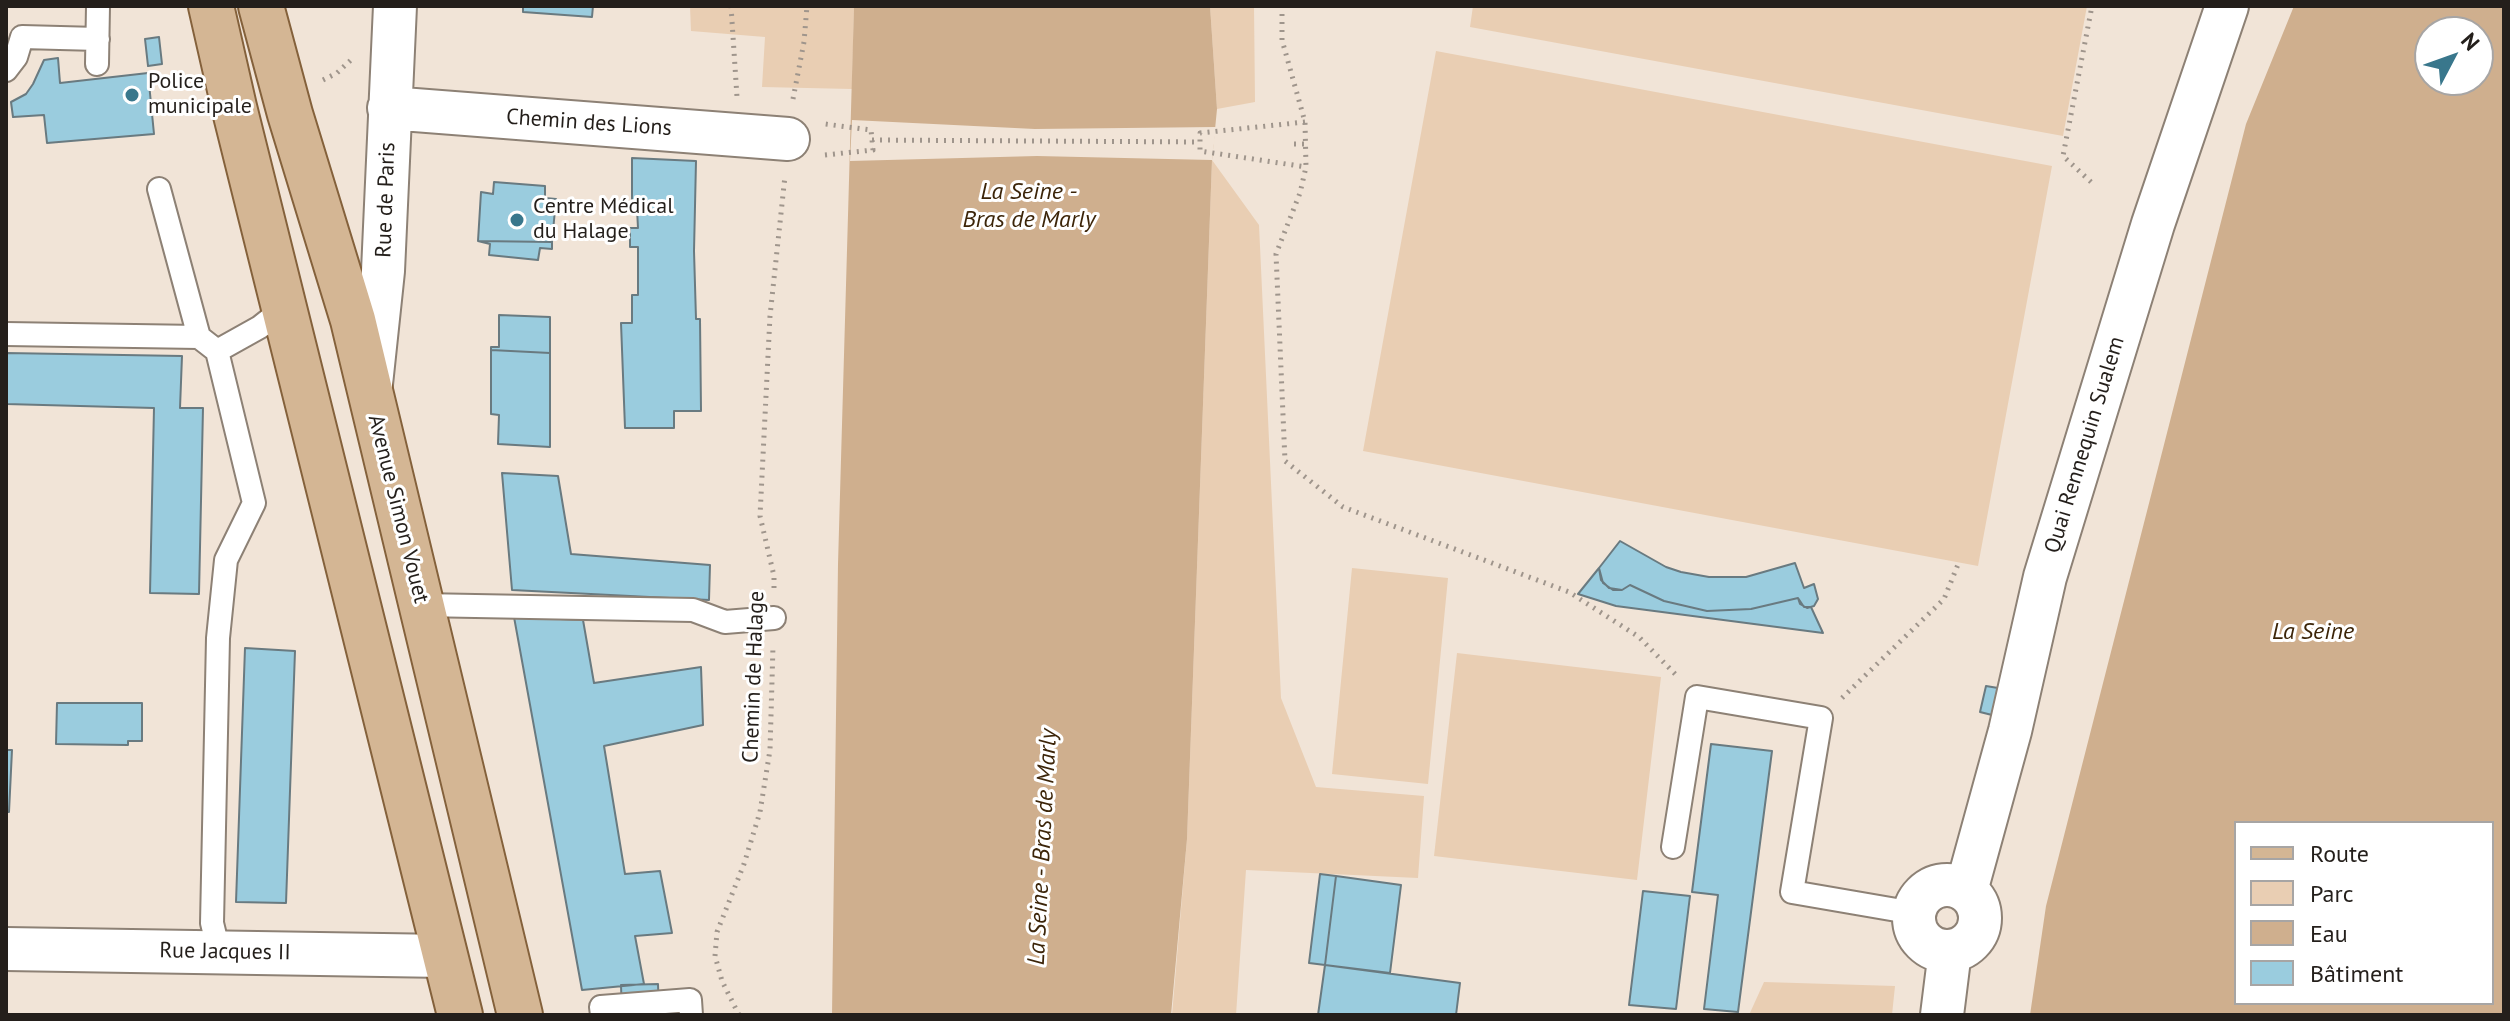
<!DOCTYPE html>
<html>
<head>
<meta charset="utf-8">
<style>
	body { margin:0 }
	#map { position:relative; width:2510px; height:1021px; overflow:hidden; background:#f1e4d7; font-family:"PT Sans",sans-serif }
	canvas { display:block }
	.frame { position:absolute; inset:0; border:8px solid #241f1b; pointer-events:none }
	.legend { position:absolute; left:2234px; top:821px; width:260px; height:184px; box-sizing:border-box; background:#fff; border:2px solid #a7a5a4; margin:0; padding:10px 14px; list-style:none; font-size:24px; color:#241f1b }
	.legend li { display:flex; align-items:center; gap:16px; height:40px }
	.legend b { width:40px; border:2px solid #a7a5a4 }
	.north { position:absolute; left:2414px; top:16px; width:80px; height:80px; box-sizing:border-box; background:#fff; border:2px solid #a7a5a4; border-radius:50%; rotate:49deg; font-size:22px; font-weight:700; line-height:32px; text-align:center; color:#241f1b }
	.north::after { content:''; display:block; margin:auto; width:28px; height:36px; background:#39778c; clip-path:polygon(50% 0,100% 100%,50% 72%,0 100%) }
</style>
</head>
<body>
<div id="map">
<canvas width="2510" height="1021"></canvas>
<div class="frame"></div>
<ul class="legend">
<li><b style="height:10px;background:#d4b694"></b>Route</li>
<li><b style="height:22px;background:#e9ceb3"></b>Parc</li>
<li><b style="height:22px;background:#cfaf8e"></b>Eau</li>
<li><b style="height:22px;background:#9accde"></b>Bâtiment</li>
</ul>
<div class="north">N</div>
</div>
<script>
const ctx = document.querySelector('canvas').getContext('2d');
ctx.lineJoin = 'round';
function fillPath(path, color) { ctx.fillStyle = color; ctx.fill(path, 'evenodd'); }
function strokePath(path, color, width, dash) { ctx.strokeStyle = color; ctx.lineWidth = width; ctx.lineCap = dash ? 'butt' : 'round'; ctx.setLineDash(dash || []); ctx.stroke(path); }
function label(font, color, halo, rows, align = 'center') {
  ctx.font = font + ' "PT Sans",sans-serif'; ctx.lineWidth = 6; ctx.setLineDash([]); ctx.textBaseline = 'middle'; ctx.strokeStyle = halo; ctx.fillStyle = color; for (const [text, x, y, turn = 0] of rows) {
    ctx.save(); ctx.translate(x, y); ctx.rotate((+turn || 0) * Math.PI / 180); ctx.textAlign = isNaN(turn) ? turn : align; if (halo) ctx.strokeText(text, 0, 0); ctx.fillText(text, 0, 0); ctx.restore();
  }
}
const green = new Path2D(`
	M690,6H854L852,89L762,87L765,37L691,31Z
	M1210,6H1254L1255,102L1217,109Z
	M1473,6H2087L2063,136L1470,27Z
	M1436,51L2052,166L1978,566L1363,451Z
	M1212,160L1259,225L1281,698L1316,787L1424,796L1418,878L1246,870L1236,1015H1172L1187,839Z
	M1352,568L1448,578L1428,784L1332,774Z
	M1457,653L1661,677L1637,880L1434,856Z
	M1764,982L1895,986L1892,1015H1749Z`);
const water = new Path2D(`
	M854,6H1210L1217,109L1212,160L1187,839L1171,1015H832L838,564Z
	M2294,6H2504V1015H2030L2046,906L2246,124ZM2430,32H2478V80H2430ZM2236,823H2492V1003H2236Z`);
const pier = new Path2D(`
	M852,120L1035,129L1216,127L1212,160L1037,156L850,161Z`);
const building = new Path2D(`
	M523,6H593L592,17L523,12Z
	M159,37L162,64L148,66L145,39Z
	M58,58L60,83L148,73L154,134L47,143L44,115L13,117L11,102L26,94L33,84L44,60Z
	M632,158L696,161L694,251L696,319H700L701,411H674V428H625L621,323H632V295H638V247H630V228H638L637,209H632Z
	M494,182L545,186V198L556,199L552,242L478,241L481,192L493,194Z
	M478,241L552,242V249L540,248L538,260L489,255L490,244Z
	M499,315L550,317V353L491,350V347H499Z
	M491,350L550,353V447L498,444L499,415L491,414Z
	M6,353L182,356L180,408H203L199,594L150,593L154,408L6,404Z
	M502,473L558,476L571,554L710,565L709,600L512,590Z
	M1620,541L1666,567L1681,572L1709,577H1746L1795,563L1804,588L1814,584L1818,599L1814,606L1807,608L1800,604L1798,598L1751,609L1707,611L1664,601L1630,585L1622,590H1613L1603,583L1599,568Z
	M1599,568L1601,580L1609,588L1622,590L1630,585L1664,601L1707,611L1751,609L1798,598L1804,607H1811L1823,633L1616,606L1578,594Z
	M514,617L583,620L594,683L701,667L703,725L604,746L625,874L660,871L672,933L635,936L644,984L582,990Z
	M245,648L295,651L286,903L236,902Z
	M1986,686L1998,688L1992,715L1980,712Z
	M57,703H142V741H128V745L56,744Z
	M1711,744L1772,751L1738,1012L1704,1009L1718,895L1692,892Z
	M6,750H12L9,812H6Z
	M1320,874L1336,876L1325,965L1309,963Z
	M1336,876L1401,885L1390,973L1325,965Z
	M1643,891L1690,896L1676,1009L1629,1005Z
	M1325,965L1460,983L1456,1015H1318Z
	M658,984L659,1015H622L621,985Z`);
const path = new Path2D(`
	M731,6L737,97
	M1282,6V40L1305,122L1306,167L1300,193L1276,254L1285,461L1343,507L1569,592L1639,637L1677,676
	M323,80L337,73L353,58
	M793,99L804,42L807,6
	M1305,122L1200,133V151L1306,167
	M872,140L1200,142
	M1294,144H1305
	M825,155L873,150L871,130L825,124
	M2091,182L2063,156L2092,6
	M774,588V576L760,516L770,316L785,176
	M1842,698L1944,599L1959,562
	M739,1015L722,981L715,956L717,932L744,864L760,812L770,750L773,646`);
const service = new Path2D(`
	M97,64L98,6
	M6,70L16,57L22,37L98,39
	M159,189L199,337
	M6,334L199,337L217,351L254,503L226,560L218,638L212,923L219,952
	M217,351L260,327L284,308
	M421,605L693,610L725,622L774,618
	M1673,847L1697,697L1821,718L1792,892L1914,913
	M602,1015L601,1007L690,1000L691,1015`);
const minor = new Path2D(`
	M389,108L788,139
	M371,384L383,271L395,6
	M1914 918a33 33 0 1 1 66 0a33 33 0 1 1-66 0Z
	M1966,891L2010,731L2045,577L2153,224L2227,6
	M6,949L445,956
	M1942,1015L1950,951`);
const primary = new Path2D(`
	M211,6L234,107L460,1015
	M261,6L290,114L353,320L520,1015`);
const markers = [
	[132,95,8,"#39778c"],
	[517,220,8,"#39778c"]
];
const poiNames = [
	["Police",148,82],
	["municipale",148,107],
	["Centre Médical",533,207],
	["du Halage",533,232]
];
const streetNames = [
	["Chemin des Lions",589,123,4],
	["Rue de Paris",386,200,-88],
	["Quai Rennequin Sualem",2085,445,-73],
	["Avenue Simon Vouet",398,509,76],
	["Chemin de Halage",754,677,-88],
	["Rue Jacques II",225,952,1]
];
const waterNames = [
	["La Seine -",1029,192],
	["Bras de Marly",1029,220],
	["La Seine",2313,632],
	["La Seine - Bras de Marly",1043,847,-87]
];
fillPath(green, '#e9ceb3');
fillPath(water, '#cfaf8e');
fillPath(pier, '#f1e4d7');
fillPath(building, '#9accde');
strokePath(building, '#697a80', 2);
strokePath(service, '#8d8175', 26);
strokePath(minor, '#8d8175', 46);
strokePath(primary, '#84613b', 48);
strokePath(path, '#9f958c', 5, [2, 6]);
strokePath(service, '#fff', 22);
strokePath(minor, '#fff', 42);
strokePath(primary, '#d4b694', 44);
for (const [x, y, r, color] of markers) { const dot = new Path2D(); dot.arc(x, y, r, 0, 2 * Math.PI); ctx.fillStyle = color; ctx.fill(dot); strokePath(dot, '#fff', 3); }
label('22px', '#241f1b', '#fff', poiNames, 'left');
label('22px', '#241f1b', '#fff', streetNames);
label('italic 24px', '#3c2509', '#fff', waterNames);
</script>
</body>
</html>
